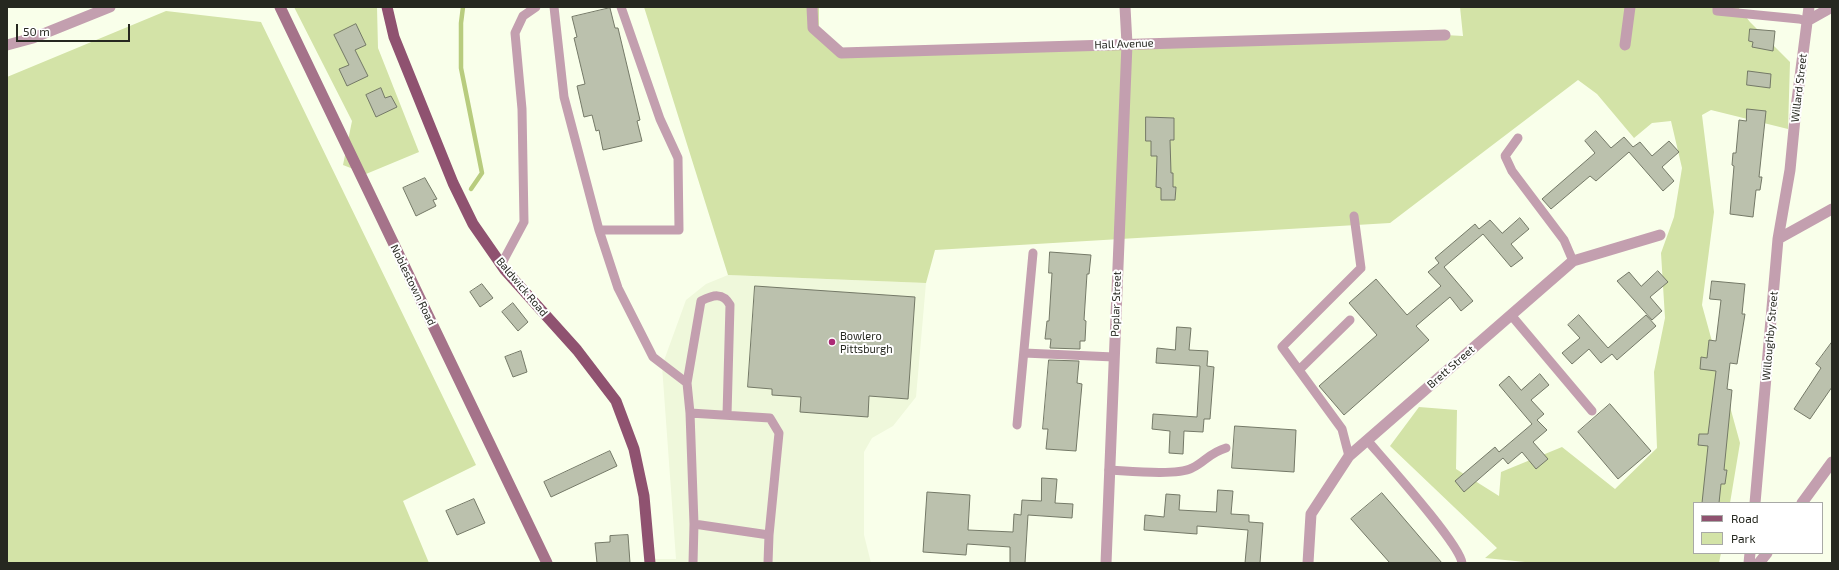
<!DOCTYPE html>
<html>
<head>
<meta charset="utf-8">
<style>
	body { margin:0 }
	#map { position:relative; width:1839px; height:570px; overflow:hidden; background:#f9ffea; font-family:"Exo 2",sans-serif }
	canvas { display:block }
	.frame { position:absolute; inset:0; border:8px solid #262820; pointer-events:none }
	.legend { position:absolute; left:1693px; top:502px; width:130px; height:52px; box-sizing:border-box; background:#fff; border:1px solid #a8a9a6; margin:0; padding:5px 7px; list-style:none; font-size:12px; color:#262820 }
	.legend li { display:flex; align-items:center; gap:8px; height:20px }
	.legend b { width:20px; border:1px solid #a8a9a6 }
	.scale { position:absolute; left:16px; top:24px; width:114px; height:18px; box-sizing:border-box; border:2px solid #262820; border-top:0; padding-left:5px; font-size:12px; line-height:14px; white-space:nowrap; color:#262820; -webkit-text-stroke:3px #fff; paint-order:stroke }
</style>
</head>
<body>
<div id="map">
<canvas width="1839" height="570"></canvas>
<div class="frame"></div>
<ul class="legend">
<li><b style="height:5px;background:#8f5270"></b>Road</li>
<li><b style="height:11px;background:#d3e3a7"></b>Park</li>
</ul>
<div class="scale">50 m</div>
</div>
<script>
const ctx = document.querySelector('canvas').getContext('2d');
ctx.lineJoin = 'round';
function fillPath(path, color) { ctx.fillStyle = color; ctx.fill(path, 'evenodd'); }
function strokePath(path, color, width, dash) { ctx.strokeStyle = color; ctx.lineWidth = width; ctx.lineCap = dash ? 'butt' : 'round'; ctx.setLineDash(dash || []); ctx.stroke(path); }
function label(font, color, halo, rows, align = 'center') {
  ctx.font = font + ' "Exo 2",sans-serif'; ctx.lineWidth = 4; ctx.setLineDash([]); ctx.textBaseline = 'middle'; ctx.strokeStyle = halo; ctx.fillStyle = color; for (const [text, x, y, turn = 0] of rows) {
    ctx.save(); ctx.translate(x, y); ctx.rotate((+turn || 0) * Math.PI / 180); ctx.textAlign = isNaN(turn) ? turn : align; if (halo) ctx.strokeText(text, 0, 0); ctx.fillText(text, 0, 0); ctx.restore();
  }
}
const built = new Path2D(`
	M728,275L926,283L916,397L893,426L872,438L864,452V535L871,563H650L649,559H676L662,366L686,300L706,284Z`);
const green = new Path2D(`
	M294,7H377L378,48L419,152L366,174L343,165L352,121Z
	M644,7H819V35L850,52L1445,35L1463,36L1460,7H1738L1750,22L1790,62L1788,129L1711,110L1702,115L1714,212L1702,305L1740,443L1730,503H1694V553H1721L1719,563H1535L1485,558L1497,548L1390,446L1419,407L1457,410L1456,469L1499,496L1501,472L1562,447L1615,489L1657,448L1654,372L1665,318L1661,253L1674,217L1682,168L1671,121L1652,123L1634,138L1597,94L1578,80L1390,223L935,250L926,283L728,275Z
	M166,11L261,22L476,465L403,501L429,563H7V77Z`);
const stream = new Path2D(`
	M463,7L461,23V68L482,173L471,189`);
const building = new Path2D(`
	M610,8L615,28H618L640,120L637,121L642,141L603,150L599,130L596,131L592,115L584,117L577,86L585,84L574,38L577,37L572,17Z
	M356,24L366,45L355,50L368,76L347,86L339,69L349,65L334,35Z
	M1750,29L1775,31L1773,51L1752,47L1753,42L1749,41Z
	M1748,71L1771,74L1770,88L1747,85Z
	M381,88L385,98L391,96L397,107L376,117L366,95Z
	M1747,109L1766,111L1759,177H1762L1760,190H1756L1753,217L1730,214L1734,166L1732,165L1733,153H1736L1739,120L1746,121Z
	M1146,117L1174,118V140H1170L1171,173H1173V187H1176L1175,200H1161V188L1156,187L1157,156H1151V141H1146Z
	M1596,131L1611,148L1624,137L1633,147L1640,142L1652,156L1669,141L1679,152L1662,167L1674,181L1663,191L1629,152L1596,181L1590,176L1551,209L1542,199L1595,153L1585,141Z
	M425,178L437,199L433,200L436,206L416,216L403,188Z
	M1520,218L1529,229L1511,244L1523,258L1511,267L1483,234L1444,267L1473,301L1461,311L1450,297L1416,326L1429,340L1344,415L1319,386L1377,335L1349,303L1376,279L1407,315L1441,286L1428,272L1439,263L1435,258L1475,224L1479,229L1490,220L1502,233Z
	M1050,252L1091,255L1089,274H1087L1084,320L1086,321L1085,341H1080V349L1050,348L1051,339H1045L1047,321H1049L1052,273H1049Z
	M1658,271L1668,282L1650,297L1662,311L1652,320L1617,281L1629,272L1641,286Z
	M1712,281L1745,284L1742,314H1745L1737,364L1730,363L1727,389L1732,390L1724,470H1727L1725,484H1721L1719,503H1702L1708,446L1698,445L1699,434H1708L1716,371L1700,369L1701,357L1707,358L1709,340L1716,341L1721,300L1710,299Z
	M482,284L493,298L480,307L470,292Z
	M755,286L915,297L908,399L869,396L868,417L800,412L801,397L772,395V389L748,387Z
	M513,303L528,322L518,331L502,312Z
	M1579,315L1608,348L1646,315L1656,326L1617,360L1612,354L1601,363L1589,349L1572,364L1562,353L1580,338L1568,325Z
	M1177,327L1191,328L1189,350L1208,351L1207,366L1214,367L1210,419H1204L1203,432L1184,431L1183,454L1169,453L1170,431L1152,429L1153,414L1197,417L1200,366L1156,363L1157,348L1175,350Z
	M1832,342V387L1810,419L1794,409L1821,368L1816,364Z
	M521,351L527,372L513,377L505,357Z
	M1049,360L1079,361L1077,383L1082,384L1076,451L1046,449L1048,429H1043Z
	M1540,374L1549,385L1531,400L1544,414L1537,420L1547,430L1533,442L1548,459L1536,469L1522,452L1508,464L1503,458L1464,492L1455,481L1495,447L1499,452L1532,424L1499,385L1509,376L1521,390Z
	M1610,404L1651,451L1618,479L1578,432Z
	M1235,426L1296,430L1294,472L1232,468Z
	M610,451L617,466L551,497L544,482Z
	M1042,478L1057,479L1055,503L1073,504L1072,518L1028,515L1025,563H1010V547L967,544L966,555L923,552L927,492L970,495L968,530L1013,532L1014,514L1021,515L1022,500L1041,501Z
	M1218,490L1233,491L1231,514L1249,515V522L1263,523L1260,563H1245L1248,530L1197,526V534L1144,530L1145,515L1164,517L1166,494L1180,495L1179,510L1216,512Z
	M1382,493L1442,563H1390L1351,519Z
	M474,499L485,523L457,535L446,511Z
	M628,535L630,563H597L595,543L610,542V536Z`);
const service = new Path2D(`
	M554,7L564,97L599,230H679L678,158L660,119L621,7
	M1717,7V11L1799,19L1807,21
	M1518,138L1505,156L1512,171L1564,240L1573,261
	M599,230L618,288L653,357L687,383L690,413L694,524L769,535L768,563
	M501,265L524,222L522,109L515,33L523,16L536,7
	M1511,315L1592,411
	M1024,353L1114,357
	M1299,370L1350,320
	M687,383L701,301C713,295 723,292 730,305L727,415
	M690,413L770,418L779,433L769,535
	M1017,425L1033,253
	M1367,440C1384,460 1460,544 1462,563
	M1349,456L1342,429L1282,347L1361,268L1354,216
	M1109,470C1129,471 1176,476 1192,468C1205,462 1209,453 1226,448
	M693,563L694,524`);
const minor = new Path2D(`
	M812,7L813,28L841,53L1445,35
	M1807,21L1832,7
	M7,45L33,38L110,7
	M1625,45L1630,7
	M1778,239L1832,209
	M1755,503L1778,239L1790,170L1796,108L1809,7
	M1802,503L1832,462
	M1106,563L1127,44L1125,7
	M1308,563L1311,514L1349,456L1573,261L1660,235
	M1749,563L1750,553
	M1759,563L1767,553`);
const secondary = new Path2D(`
	M280,7L547,563`);
const primary = new Path2D(`
	M387,7L394,37L453,183L473,224L505,270L577,350L616,401L634,449L644,496L650,563`);
const markers = [
	[832,342,4,"#ac2975"]
];
const streetNames = [
	["Hall Avenue",1124,44,-2],
	["Willard Street",1799,88,-83],
	["Noblestown Road",413,285,64],
	["Baldwick Road",522,287,50],
	["Poplar Street",1116,304,-88],
	["Willoughby Street",1770,336,-85],
	["Brett Street",1451,367,-41]
];
const poiNames = [
	["Bowlero",840,336],
	["Pittsburgh",840,349]
];
fillPath(built, '#eff8db');
fillPath(green, '#d3e3a7');
strokePath(stream, '#b8cc7e', 4.5);
fillPath(building, '#bbc1ad');
strokePath(building, '#747967', 1);
strokePath(service, '#c39faf', 9);
strokePath(minor, '#c39faf', 11);
strokePath(secondary, '#a5738a', 11);
strokePath(primary, '#8f5270', 11);
for (const [x, y, r, color] of markers) { const dot = new Path2D(); dot.arc(x, y, r, 0, 2 * Math.PI); ctx.fillStyle = color; ctx.fill(dot); strokePath(dot, '#fff', 1.5); }
label('11px', '#262820', '#fff', streetNames);
label('11px', '#262820', '#fff', poiNames, 'left');
</script>
</body>
</html>
